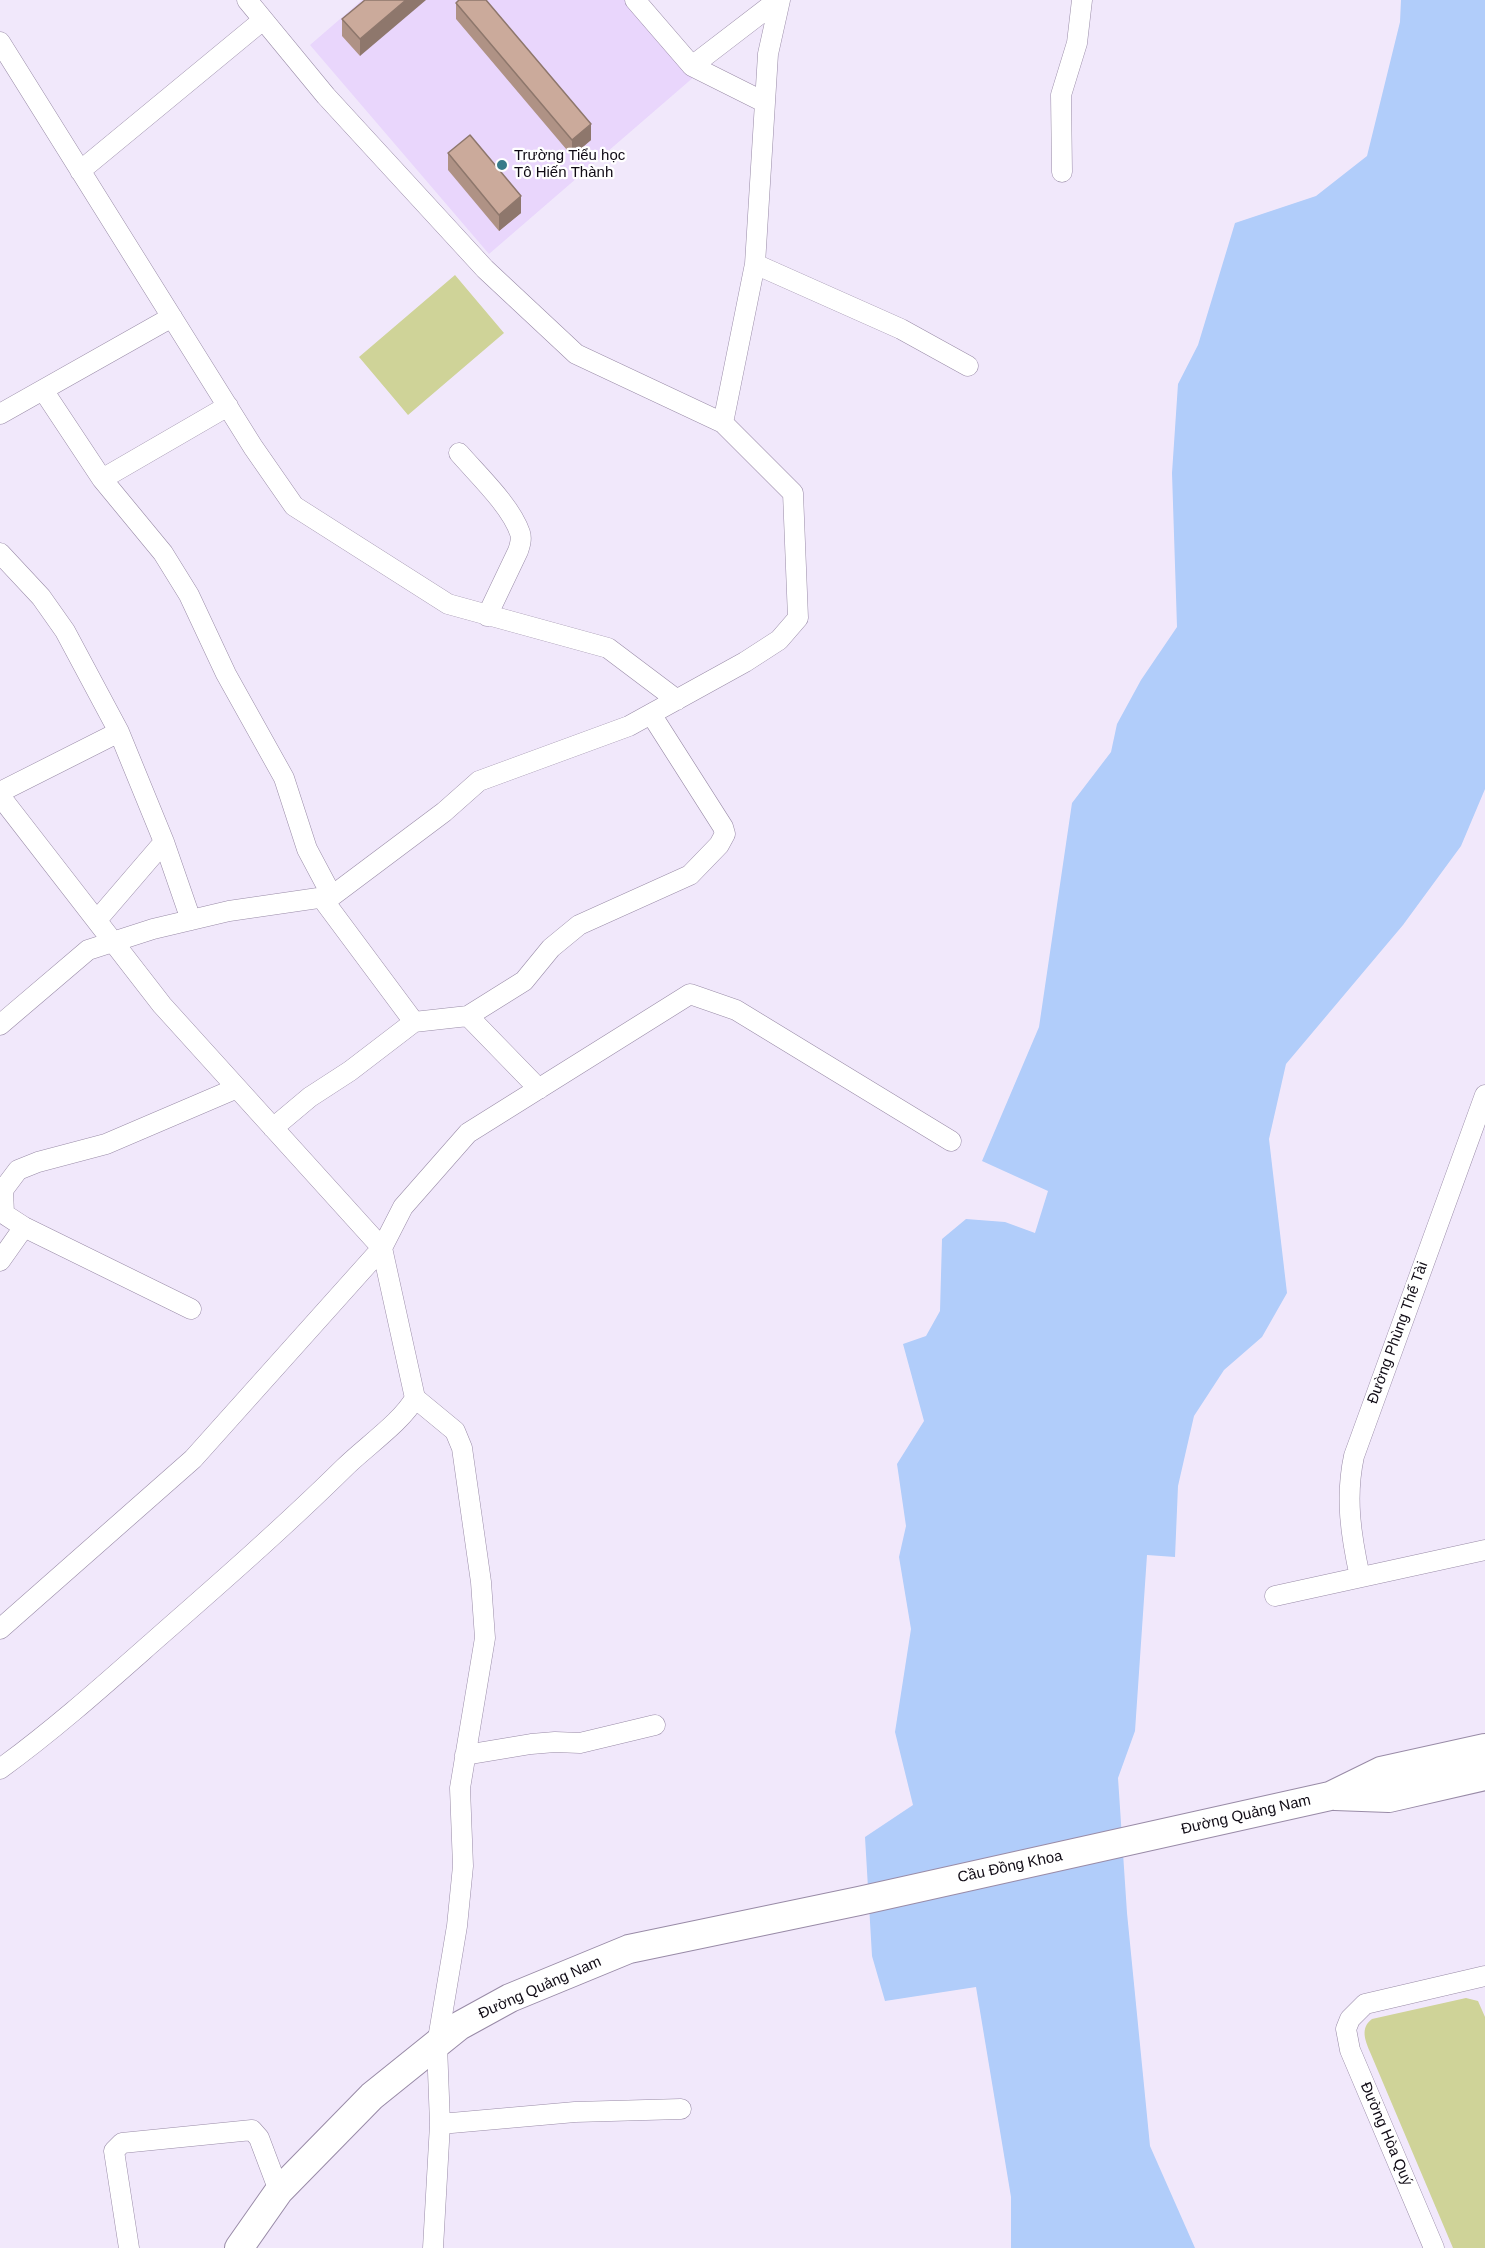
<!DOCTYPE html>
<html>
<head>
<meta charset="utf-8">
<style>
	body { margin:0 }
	canvas { display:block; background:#f1e8fb }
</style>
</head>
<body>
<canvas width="1485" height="2248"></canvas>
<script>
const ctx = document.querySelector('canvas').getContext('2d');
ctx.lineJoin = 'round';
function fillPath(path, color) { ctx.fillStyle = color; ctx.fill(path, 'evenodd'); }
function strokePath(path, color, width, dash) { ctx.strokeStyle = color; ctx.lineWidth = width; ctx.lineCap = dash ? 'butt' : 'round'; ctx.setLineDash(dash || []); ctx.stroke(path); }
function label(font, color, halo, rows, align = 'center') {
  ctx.font = font + ' Arial,sans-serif'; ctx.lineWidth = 4.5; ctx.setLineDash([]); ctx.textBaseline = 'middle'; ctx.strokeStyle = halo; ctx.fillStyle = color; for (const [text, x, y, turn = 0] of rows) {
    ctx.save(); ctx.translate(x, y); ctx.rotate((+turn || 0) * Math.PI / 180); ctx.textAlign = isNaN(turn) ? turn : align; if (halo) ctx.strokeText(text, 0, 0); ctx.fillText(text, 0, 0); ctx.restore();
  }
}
const built = new Path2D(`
	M362,0H630L695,76L489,254L310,45Z`);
const green = new Path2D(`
	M455,275L504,333L408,415L359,357Z
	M1466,1998L1478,2001L1485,2017V2248H1453L1370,2052C1365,2040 1360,2028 1372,2019Z`);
const water = new Path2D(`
	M1401,0H1485V789L1461,846L1403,925L1286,1064L1269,1139L1287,1293L1262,1337L1224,1370L1194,1416L1178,1486L1175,1557L1147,1555L1135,1731L1118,1778L1127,1913L1150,2146L1195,2248H1011V2197L976,1987L885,2001L872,1956L865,1837L913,1805L895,1732L911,1629L899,1557L906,1526L897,1464L924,1421L903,1344L926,1336L940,1311L942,1239L966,1219L1005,1222L1035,1233L1048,1191L982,1161L1039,1027L1072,803L1111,752L1117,724L1141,680L1177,627L1172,473L1178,384L1198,345L1235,223L1316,196L1367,156L1400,22Z`);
const minor = new Path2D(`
	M635,0L692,66L764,102
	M0,42L253,447L294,506L448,604L608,648L677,700
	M692,66L778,0
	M80,171L263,20
	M1062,172L1061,95L1077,43L1082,0
	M755,264L901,329L968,366
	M43,390L102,479L163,553L189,595L226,674L284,778L307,849L332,896
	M0,414L172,317
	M723,423L755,264L768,54L780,0
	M459,453C478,475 511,506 520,533C522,539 520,545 518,551L487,616
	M102,479L228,406
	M0,553L41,597L65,631L119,732L164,842L191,920
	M0,792L119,732
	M0,796L162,1005L382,1248L415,1398L455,1431L462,1448L481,1582L485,1638L460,1788L463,1866L457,1926L437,2045L440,2124L433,2248
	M321,897L414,1022
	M97,920L164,842
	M468,1016L539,1089
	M0,1025L88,950L153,929L229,911L332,896L444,812L479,781L629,726L745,662L779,640L798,618L793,493L723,423L576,354L485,269L326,96L247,0
	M273,1128L310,1097L350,1071L414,1022L468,1016L524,981L551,948L579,925L690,875L719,845L725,834L723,827L651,714
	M0,1261L24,1227
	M191,1309L24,1227L4,1214L3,1190L18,1170L38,1162L106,1144L237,1088
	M1360,1577C1351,1536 1345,1498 1354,1456L1485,1095
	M1275,1596L1485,1550
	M0,1629L193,1459L382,1248L403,1207L468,1133L690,994L736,1010L951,1141
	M465,1755L531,1744L555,1742L580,1743L655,1725
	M0,1769C55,1729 104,1685 155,1640C219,1584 283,1528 344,1468C365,1447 402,1422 415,1398
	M440,2124L575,2112L681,2109
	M129,2248L114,2151L122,2143L252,2130L259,2138L279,2191
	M1434,2248L1350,2050L1346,2029L1350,2019L1365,2004L1485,1976`);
const secondary = new Path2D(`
	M1335,1796L1389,1798L1485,1776
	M239,2248L279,2191L372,2096L459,2026L510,1998L629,1949L859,1901L1330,1796L1381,1771L1485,1748`);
const wall = new Path2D(`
	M365,0L360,56L342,36V19Z
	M456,3L591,140L572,156L456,19Z
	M448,153L521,213L499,231L448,170Z`);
const shadedWall = new Path2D(`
	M406,0H426L360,56V39Z
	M591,124V140L572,156V140Z
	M521,196V213L499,231V215Z`);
const building = new Path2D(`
	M365,0H406L360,39L342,19Z
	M459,0H486L591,124L572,140L456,3Z
	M470,135L521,196L499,215L448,153Z`);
const markers = [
	[502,165,6,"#367b89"]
];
const poiNames = [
	["Trường Tiểu học",514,156],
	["Tô Hiến Thành",514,173]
];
const streetNames = [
	["Đường Phùng Thế Tài",1398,1333,-70],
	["Đường Quảng Nam",1246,1815,-13],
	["Cầu Đồng Khoa",1010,1867,-12],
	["Đường Quảng Nam",540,1988,-24],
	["Đường Hòa Quý",1386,2134,67]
];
fillPath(built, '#e9d6fc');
fillPath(green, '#cfd398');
fillPath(water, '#b1cdfa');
strokePath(minor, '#998ba7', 21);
strokePath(secondary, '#998ba7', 30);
strokePath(minor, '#fff', 20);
strokePath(secondary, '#fff', 28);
fillPath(wall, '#af9285');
fillPath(shadedWall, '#8e776c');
fillPath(building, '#cbaa9b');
strokePath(building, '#8e776c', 1.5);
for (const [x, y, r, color] of markers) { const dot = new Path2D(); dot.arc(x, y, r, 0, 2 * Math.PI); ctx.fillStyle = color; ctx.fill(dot); strokePath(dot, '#fff', 2); }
label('15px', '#100b15', '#fff', poiNames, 'left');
label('15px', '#100b15', '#fff', streetNames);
</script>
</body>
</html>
